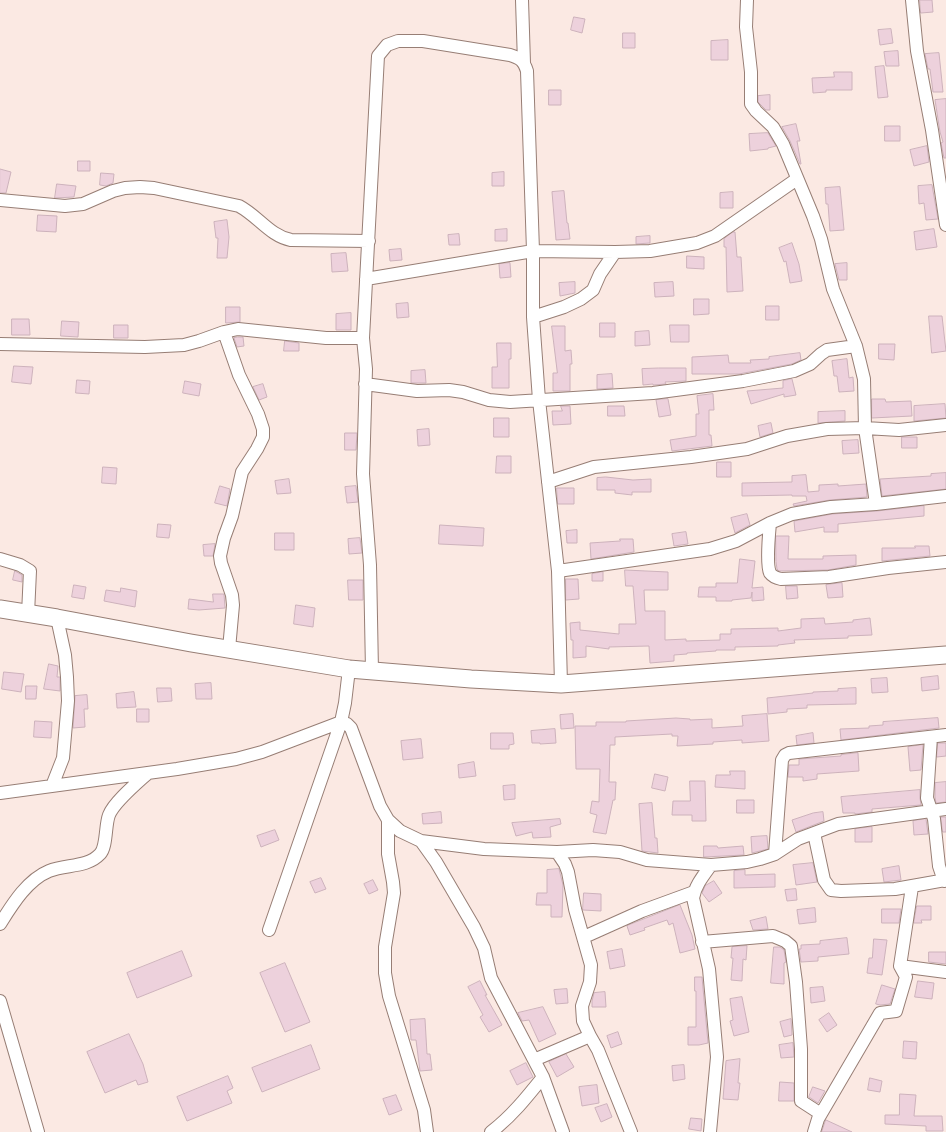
<!DOCTYPE html>
<html>
<head>
<meta charset="utf-8">
<style>
	body { margin:0 }
	canvas { display:block; background:#fbe9e3 }
</style>
</head>
<body>
<canvas width="946" height="1132"></canvas>
<script>
const ctx = document.querySelector('canvas').getContext('2d');
ctx.lineJoin = 'round';
function fillPath(path, color) { ctx.fillStyle = color; ctx.fill(path, 'evenodd'); }
function strokePath(path, color, width, dash) { ctx.strokeStyle = color; ctx.lineWidth = width; ctx.lineCap = dash ? 'butt' : 'round'; ctx.setLineDash(dash || []); ctx.stroke(path); }
const building = new Path2D(`
	M920,0H932L933,12L921,13Z
	M574,17L585,19L582,33L571,30Z
	M891,29L893,43L880,45L878,30Z
	M623,33H635V48H623Z
	M728,40V60H711V41Z
	M898,51L899,66H886L884,52Z
	M939,53L943,92H933L930,69H928L925,54Z
	M884,66L888,97L878,98L875,67Z
	M834,72H852V90H826V92L813,93L812,78L834,77Z
	M549,90H561V105H549Z
	M770,95V110H766L758,102V96Z
	M946,99V158H944L941,143L943,142L940,132L935,100Z
	M796,124L800,141H797L801,164H800L790,141L782,127Z
	M885,126H900V141H885Z
	M768,133L776,146L768,148V149L750,151L749,134Z
	M927,146L929,162L914,166L910,150Z
	M78,161H90V171H78Z
	M0,169L11,172L6,193H0Z
	M504,172V186H492V173Z
	M101,173L114,174L113,183L106,186L100,185Z
	M57,184L76,186L74,197L55,198Z
	M932,185L938,219L926,220L924,203L919,204L918,186Z
	M840,187L844,230L830,231L828,204H826L825,188Z
	M564,191L567,223H568L570,239L556,240L552,192Z
	M733,192V208H720V193Z
	M38,215L57,216L56,232L37,231Z
	M227,220L229,237L227,258H217L218,238H216L214,222Z
	M507,229V241H495V230Z
	M934,229L937,247L916,250L914,232Z
	M733,232H735L737,257H741L743,291L727,292L726,247H724V239Z
	M459,234L460,245H449L448,235Z
	M650,236V243L636,244V237Z
	M792,243L799,264L802,281L790,283L786,261L784,262L779,248Z
	M401,249L402,260L390,261L389,250Z
	M346,253L348,271L332,272L331,254Z
	M687,256L704,257V269L687,268Z
	M510,263L511,277L500,278L499,264Z
	M847,263V280H839L835,264Z
	M575,282V293L560,296L559,283Z
	M673,282L674,296L655,297L654,283Z
	M694,299H709V314L694,315Z
	M408,303L409,317L397,318L396,304Z
	M766,306H779V320H766Z
	M226,307H240V322L226,323Z
	M351,313V330H336V314Z
	M929,316H942L946,351L932,353Z
	M12,319H29L30,335H12Z
	M62,321L79,322L78,337L61,336Z
	M600,323H615V337H600Z
	M114,325H128V338H114Z
	M670,325H689V342H671Z
	M552,326H565V351L571,350L572,364H570V391H553V373H557Z
	M649,331L650,345L635,346V332Z
	M238,337H243L244,346L237,347L234,338Z
	M285,341L299,343V351H284Z
	M497,343H511V359H509V388H492V367H497Z
	M879,344H895L894,360L879,359Z
	M800,353L801,360L792,364L739,374H692V357L728,355L729,363H751L750,360L769,359V357Z
	M847,359L849,378L853,377L854,391L839,392L837,376H834L832,361Z
	M14,366L33,367L31,384L12,382Z
	M659,368H686V381L665,382L666,384L653,385V384L643,385L642,369Z
	M425,370L426,383H411V371Z
	M612,374L613,388L597,389V375Z
	M792,379L796,395L784,397V394L751,404L747,391L783,388V381Z
	M77,380L90,381L89,394L76,393Z
	M185,381L201,384L199,396L183,393Z
	M263,384L267,397L259,400L253,387Z
	M713,394L714,410H709V435H711L712,446L672,451L670,440L696,436V414H699L697,396Z
	M668,399L671,415L659,417L656,400Z
	M872,399H885L886,402L911,401L912,416L872,418Z
	M945,404L946,418L914,421V406Z
	M561,406H570L571,424L553,425L552,411H562Z
	M608,406H624L625,416H608Z
	M845,411V421L818,423V412Z
	M494,418H509V437H494Z
	M771,423L773,433L760,437L758,426Z
	M429,429L430,445L418,446L417,430Z
	M345,433H357L356,450H345Z
	M902,437H917V448H902Z
	M858,440L859,453L843,454L842,441Z
	M497,456H511V473H496Z
	M717,462H731V477H717Z
	M103,467L117,468L116,484L102,483Z
	M946,473V489L882,496L880,479L931,476V474Z
	M806,475L808,492L819,491V485L838,484V486L866,484L867,497L830,500L794,506L793,504L807,501L806,496H792V495L742,496V483L792,482V476Z
	M606,477L633,480L651,479V492H632V495L615,493V490H597V478Z
	M289,479L291,493L277,494L275,481Z
	M220,486L230,489L227,506L215,503Z
	M356,486L358,502L347,503L345,487Z
	M557,488H574V504H558Z
	M924,506V516L838,524V532H824V527L795,532L794,521L832,514L877,511Z
	M747,514L750,525L735,533L731,518Z
	M158,524L171,525L169,538L157,537Z
	M440,525L484,528L483,546L439,544Z
	M577,530V543H567L566,531Z
	M686,532L688,544L674,546L672,534Z
	M275,533H294V550H275Z
	M776,536H789L788,559H823V556L856,555V565L828,570L779,571L777,569L776,562Z
	M360,538L362,553L349,554L348,539Z
	M620,539H633L634,552L591,559L590,543L620,541Z
	M215,544L213,556H204L203,545Z
	M915,546H929L930,556L882,561V548H915Z
	M740,559L755,561L752,588L763,587L764,600L752,601V592L751,598L732,600V601H716V597H698L699,587H716V583H737Z
	M625,570L668,572V590H644L645,611H665V640L686,639V641L720,640V634H731V629L778,628V631L801,628V619L824,618L825,624L853,622V620L870,618L872,635L848,636V638L794,640L795,643L778,645V646L735,647V650H716V651L687,653V654L674,655V661L650,663L649,646L609,647V649L586,646V657L573,658V640H571L570,623L580,622V630L619,634V624H636L633,586H626Z
	M15,571L22,575V582L13,580Z
	M603,572V581H592V574Z
	M566,579H578L579,599L566,600Z
	M348,580H363V600H349Z
	M842,583L843,597L828,598L826,585Z
	M74,585L86,587L84,599L72,597Z
	M786,586H797L798,598L787,599Z
	M121,588L137,591L135,607L104,601L106,590L120,592Z
	M213,594H224L225,608L199,610L188,609L189,599L213,602Z
	M296,605L315,608L313,627L294,624Z
	M49,664L58,666L57,677H60V691L44,689Z
	M4,672L24,674L21,692L2,689Z
	M938,676L939,689L922,691L921,678Z
	M887,678L888,692L872,693L871,679Z
	M211,683L212,699H196L195,684Z
	M26,686H37L36,699H26Z
	M157,688H171L172,701L158,702Z
	M856,688V704L807,705V708L787,709V712L768,714L767,698L813,693V692L838,691V689Z
	M134,692L136,707L117,708L116,694Z
	M87,695L88,709H84L85,727L73,728L75,696Z
	M137,709H149V722H137Z
	M573,714L574,728L561,729L560,715Z
	M767,714L769,741L742,743V740L713,742V744L677,746L678,736H672V734L615,737V745H610L609,782H616L615,800H613L606,834L593,832L597,815L590,813L592,801L599,802L600,769H576L575,726H596V722H626V721L676,718L690,719V720L712,719V728L743,726L742,716Z
	M938,718L939,728L841,740L840,729L869,728V726L883,725V722Z
	M35,721L52,722L51,738L34,737Z
	M555,729L556,743L540,744V743H532L531,731Z
	M491,733H513L514,744L509,745V749H491Z
	M813,733L814,743L797,745L796,736Z
	M421,739L423,758L403,760L401,741Z
	M938,743H946V756L937,757Z
	M923,745L921,770L910,771L908,747Z
	M858,753L859,771L817,774V779L803,781V777H788L789,765H799V759L841,756V755Z
	M474,762L476,776L459,778L458,765Z
	M730,771H745V789L715,787L716,775H730Z
	M655,774L668,777L665,791L652,788Z
	M690,781H705L706,821H692V815H672L673,801H690Z
	M946,782V802L936,803L935,797V783Z
	M515,785V799L504,800L503,786Z
	M920,790V798L921,805L872,809V812L855,814V813H843L841,797Z
	M737,800H754V813H737Z
	M652,803L655,838H657L658,853L642,851L639,804Z
	M441,812L442,823L423,824L422,814Z
	M823,812L824,821L796,832L792,820L813,813Z
	M941,817H946V832H943Z
	M560,819L561,824L550,827L551,837L533,838L532,832L516,836L512,823Z
	M926,819L928,834L914,835L913,821Z
	M872,827V842H855V829Z
	M275,830L279,840L261,847L257,836Z
	M767,836L768,849L752,853L751,837Z
	M704,846H717L718,848L743,846L744,855L704,857Z
	M813,863L817,882L796,885L793,865Z
	M899,866L901,880L884,882L882,869Z
	M559,869L563,885L562,917H551V905H536L537,893H547V870Z
	M745,870V875L775,874V887L734,888V871Z
	M321,878L326,889L315,893L310,882Z
	M373,880L378,890L369,894L364,884Z
	M714,881L722,893L709,902L702,893L705,886Z
	M796,889L797,900L787,901L785,890Z
	M584,893L601,894V911L583,910Z
	M680,905L692,935L695,949L680,953L673,923L669,925L667,920L644,928L645,930L630,935L627,926Z
	M917,906H931V920H921L922,923H914Z
	M815,908L816,922L799,924L797,910Z
	M882,909H901L899,923H882Z
	M766,917L768,929L753,930L750,921Z
	M847,938L849,954L818,957V961L801,962L799,949H801V945L820,944V941Z
	M874,939L887,940L882,975L867,973L869,958H872Z
	M747,946L746,960L743,959L742,981L731,980L733,958H731L732,947Z
	M774,947H780L784,950L786,962L784,963V984L771,983Z
	M622,949L625,966L610,969L607,952Z
	M182,951L192,976L137,998L127,973Z
	M929,952H946V964L929,962Z
	M285,963L310,1022L285,1032L260,973Z
	M695,977H702L708,1043L699,1045H688V1027H696V991H695Z
	M480,981L487,995H485L502,1025L489,1032L480,1017L483,1015L468,987Z
	M918,981L934,983L932,999L915,997Z
	M882,985L895,989L890,1004L880,1005L876,1004Z
	M823,987L825,1001L811,1003L810,988Z
	M567,989L568,1003L556,1004L554,990Z
	M605,992L606,1007H592V1001L594,993Z
	M742,997L749,1032L734,1036L730,1021L733,1020L730,999Z
	M543,1007L556,1034L539,1042L529,1020L522,1021L518,1013Z
	M829,1013L837,1025L827,1032L819,1020Z
	M425,1019L427,1054H430L432,1070L420,1071L416,1040H411L410,1020Z
	M791,1019L792,1035L784,1037L780,1022Z
	M618,1032L622,1044L611,1048L607,1036Z
	M129,1034L143,1064L148,1082L138,1085L136,1080L105,1093L87,1052Z
	M904,1041L917,1042L916,1059L903,1058Z
	M793,1043L794,1057L781,1058L779,1045Z
	M311,1045L320,1069L262,1092L252,1068Z
	M566,1054L574,1067L557,1077L549,1062Z
	M740,1059L738,1083H740L738,1100L723,1099L726,1061Z
	M526,1063L533,1077L517,1085L510,1071Z
	M684,1065L685,1079L673,1081L672,1066Z
	M228,1076L233,1088L227,1091L232,1103L187,1121L177,1097Z
	M870,1078L882,1081L880,1092L868,1090Z
	M780,1082L794,1083V1101H779Z
	M597,1085L599,1103L582,1106L579,1087Z
	M813,1087L825,1091L818,1103L809,1097Z
	M900,1094L916,1095L914,1116H942L943,1131H926V1126L885,1124V1115H899Z
	M396,1095L402,1110L389,1115L383,1099Z
	M607,1104L612,1117L601,1122L595,1108Z
	M691,1118L702,1119L701,1131L689,1129Z
	M826,1120L852,1132H822Z`);
const street = new Path2D(`
	M522,0L524,63
	M747,0L746,27L751,72V104L756,111L773,127L783,144L813,216L821,239L833,289L856,346L864,379L865,428L876,504
	M912,0L917,51L932,130L946,225
	M0,200L65,206L83,204L113,191L125,188L140,187L154,188L239,206C258,216 270,236 291,240L369,241
	M366,279L533,251L615,252L650,251L697,243L715,236L797,179
	M533,317L564,307L581,299L593,290L600,274L615,252
	M224,332L239,375L258,414L263,429V437L257,449L242,472L232,516L224,538L220,556L221,563L232,595L233,605L229,649
	M0,344L145,347L184,345L199,341L224,332L238,329L326,338H363
	M365,384L417,391L449,390L463,392L489,400L510,402L653,393L743,381L794,371L810,364L821,354L827,350L856,346
	M548,482L594,467L691,457L747,449L787,436L827,429L865,428L899,430L946,425
	M770,523C769,534 766,564 770,573C773,577 776,578 781,579L829,577L888,568L946,562
	M0,559L20,565L30,571L28,614
	M558,571L710,549L736,541L770,523L792,514L831,507L876,504L946,496
	M372,671L370,565L363,474L366,369L363,338L378,56L387,45L398,41H423L510,55C520,58 524,61 527,71L533,251V317L539,400L558,571L561,684
	M931,737L927,798L934,819L939,866L944,881
	M52,786L63,758L68,701L67,677L65,655L57,618
	M0,793L177,769L236,759L262,752L341,722L347,724L351,728L380,806L388,820L400,831L421,841L484,849L557,852L593,850L620,852L647,860L711,865L747,862L760,859L775,854L798,839L838,824L946,809
	M388,820V854L393,882L394,893L385,947V973L389,996L424,1110L427,1132
	M814,833L824,880L831,890L841,891L895,889L946,880
	M421,841L436,862L474,927L484,948L491,978L543,1077L563,1132
	M775,854L782,760L785,755L789,753L946,735
	M0,924C12,905 27,880 49,871C66,864 87,868 100,854C107,847 105,825 109,815C114,802 137,783 148,773
	M269,930L341,722L345,703L349,669
	M584,937L642,911L694,892
	M702,942L773,936L785,941L791,946L796,982L801,1049V1101L821,1114
	M900,966L946,972
	M0,1001L38,1132
	M590,1036L598,1050L631,1132
	M534,1060L590,1036L583,1021L582,1006L590,982L591,965L575,909L568,872L565,864L557,852
	M491,1132C511,1117 527,1097 543,1077
	M710,1132L717,1057L709,969L693,898C695,886 703,876 711,865
	M814,1132L818,1119L880,1013L896,1011L906,977L900,966L912,887`);
const secondary = new Path2D(`
	M0,609L57,618L191,643L349,669L471,679L561,684L946,655`);
fillPath(building, '#edd1dc');
strokePath(building, '#cdb2bc', 1);
strokePath(street, '#977e75', 14);
strokePath(secondary, '#977e75', 19);
strokePath(street, '#fff', 12);
strokePath(secondary, '#fff', 17);
</script>
</body>
</html>
